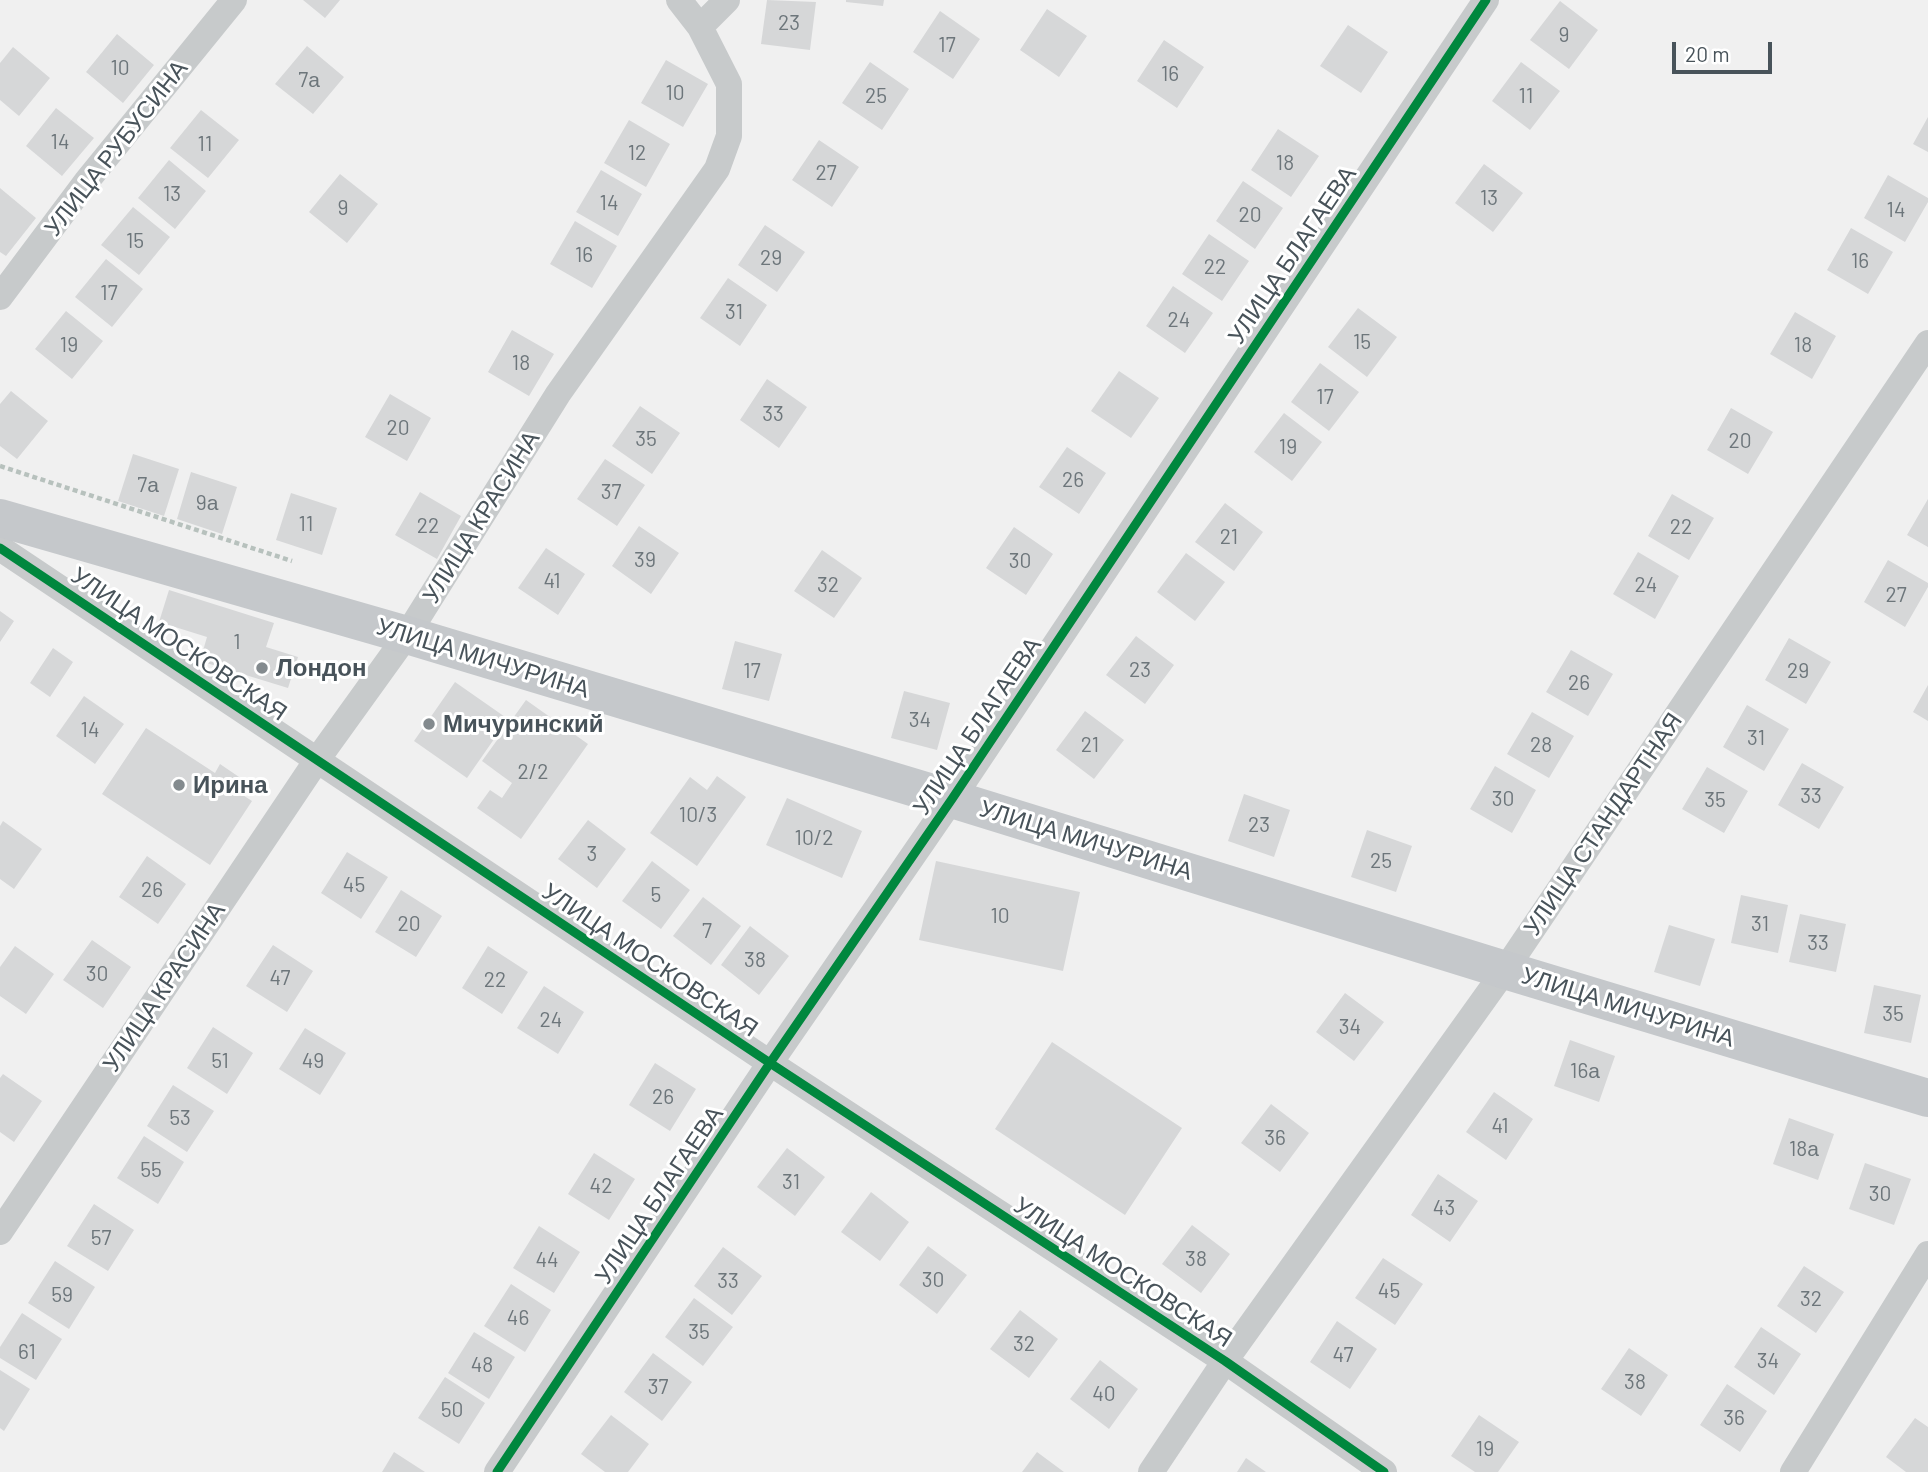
<!DOCTYPE html>
<html>
<head>
<meta charset="utf-8">
<style>
	body { margin:0 }
	#map { position:relative; width:1928px; height:1472px; overflow:hidden; background:#f0f0f0; font-family:Barlow,sans-serif }
	canvas { display:block }
	.scale { position:absolute; left:1672px; top:42px; width:100px; height:32px; box-sizing:border-box; border:4px solid #48535a; border-top:0; padding-left:9px; font-size:21px; line-height:24px; white-space:nowrap; color:#48535a; -webkit-text-stroke:5px #fff; paint-order:stroke }
</style>
</head>
<body>
<div id="map">
<canvas width="1928" height="1472"></canvas>
<div class="scale">20 m</div>
</div>
<script>
const ctx = document.querySelector('canvas').getContext('2d');
ctx.lineJoin = 'round';
function fillPath(path, color) { ctx.fillStyle = color; ctx.fill(path, 'evenodd'); }
function strokePath(path, color, width, dash) { ctx.strokeStyle = color; ctx.lineWidth = width; ctx.lineCap = dash ? 'butt' : 'round'; ctx.setLineDash(dash || []); ctx.stroke(path); }
function label(font, color, halo, rows, align = 'center') {
  ctx.font = font + ' Barlow,sans-serif'; ctx.lineWidth = 6; ctx.setLineDash([]); ctx.textBaseline = 'middle'; ctx.strokeStyle = halo; ctx.fillStyle = color; for (const [text, x, y, turn = 0] of rows) {
    ctx.save(); ctx.translate(x, y); ctx.rotate((+turn || 0) * Math.PI / 180); ctx.textAlign = isNaN(turn) ? turn : align; if (halo) ctx.strokeText(text, 0, 0); ctx.fillText(text, 0, 0); ctx.restore();
  }
}
const building = new Path2D(`
	M303,0H340L325,18Z
	M767,0L816,2L810,50L761,44Z
	M846,0H884L883,6L846,2Z
	M1560,1L1598,30L1569,69L1530,40Z
	M1047,9L1087,36L1059,77L1020,50Z
	M940,11L980,39L953,79L913,52Z
	M1348,25L1388,52L1361,93L1320,66Z
	M117,34L154,65L123,103L86,72Z
	M1164,40L1204,67L1177,108L1137,81Z
	M307,46L344,77L313,114L275,84Z
	M13,47L50,78L19,116L0,100V63Z
	M666,60L708,84L683,127L641,103Z
	M870,62L909,89L882,130L842,103Z
	M1521,62L1560,91L1530,130L1492,101Z
	M56,108L94,138L62,176L26,146Z
	M201,110L239,140L208,178L170,148Z
	M1928,117V152L1913,144Z
	M629,120L670,144L646,187L604,163Z
	M1278,129L1319,156L1291,197L1251,170Z
	M819,140L859,167L832,207L792,180Z
	M169,160L206,191L175,229L138,198Z
	M1484,164L1523,193L1493,232L1455,203Z
	M601,170L642,194L618,236L576,212Z
	M340,174L378,204L347,243L309,212Z
	M1888,175L1928,198V202L1905,242L1864,218Z
	M1243,181L1283,208L1255,249L1216,221Z
	M0,188L36,218L6,256L0,252Z
	M133,207L170,237L139,275L101,245Z
	M575,221L617,246L592,288L550,264Z
	M765,225L805,252L777,292L738,265Z
	M1851,228L1893,252L1868,294L1827,270Z
	M1209,234L1249,261L1222,301L1182,274Z
	M106,259L143,289L112,327L75,297Z
	M728,278L767,305L740,346L700,318Z
	M1173,286L1213,313L1185,353L1146,326Z
	M1358,308L1397,337L1367,377L1328,347Z
	M66,311L103,341L72,379L35,349Z
	M1795,312L1836,336L1812,379L1770,354Z
	M512,330L554,354L529,396L488,372Z
	M1320,363L1359,392L1329,431L1291,402Z
	M1119,371L1159,398L1131,438L1091,411Z
	M767,379L807,407L779,448L740,420Z
	M11,391L48,421L17,459L0,446V404Z
	M390,394L431,418L407,461L365,437Z
	M640,406L680,433L652,474L612,446Z
	M1731,408L1773,432L1748,474L1707,450Z
	M1284,413L1322,442L1292,481L1254,452Z
	M1067,447L1106,473L1079,514L1039,487Z
	M133,454L179,469L164,516L118,501Z
	M605,459L645,485L617,526L577,499Z
	M191,472L237,487L222,534L177,519Z
	M420,492L461,516L437,559L395,535Z
	M291,493L337,508L322,555L276,540Z
	M1672,494L1714,518L1689,560L1648,536Z
	M1928,499V547L1907,535Z
	M1225,503L1263,532L1234,571L1195,542Z
	M639,526L679,553L651,594L612,566Z
	M1014,527L1053,554L1026,595L986,568Z
	M546,548L585,574L558,615L518,588Z
	M822,550L862,578L834,618L794,591Z
	M1638,552L1679,576L1655,619L1613,594Z
	M1186,553L1225,582L1195,621L1157,592Z
	M1888,560L1928,583V587L1905,627L1864,602Z
	M169,590L274,623L266,647L298,657L288,688L200,661L207,637L159,622Z
	M0,611L14,621L0,642Z
	M1136,636L1174,665L1145,704L1106,675Z
	M1789,638L1831,662L1806,704L1765,680Z
	M735,641L782,654L769,701L722,689Z
	M53,648L73,662L50,697L30,683Z
	M1571,650L1613,674L1588,716L1546,692Z
	M455,682L508,719L467,778L414,741Z
	M1928,685V721L1913,712Z
	M904,691L950,703L937,750L891,738Z
	M84,696L124,724L95,764L56,736Z
	M526,700L588,744L521,839L477,808L490,790L502,798L512,783L482,761Z
	M1747,705L1789,729L1764,771L1723,747Z
	M1085,711L1124,740L1094,779L1056,750Z
	M1532,712L1574,736L1549,778L1507,754Z
	M146,728L215,773L220,764L242,779L235,790L252,801L210,865L102,794Z
	M1802,763L1844,787L1819,829L1778,805Z
	M1495,766L1536,790L1512,833L1470,809Z
	M1707,767L1748,791L1724,833L1682,809Z
	M717,776L746,797L697,866L650,833L690,777L707,790Z
	M1244,794L1290,810L1274,857L1228,841Z
	M787,798L862,831L842,878L766,845Z
	M588,820L626,849L597,888L558,859Z
	M3,821L42,849L14,889L0,879V826Z
	M1367,830L1412,846L1396,892L1351,877Z
	M347,852L388,877L361,919L321,893Z
	M147,856L186,884L158,924L119,897Z
	M652,861L690,890L661,929L622,901Z
	M936,861L1080,892L1063,971L919,940Z
	M401,890L442,916L416,957L375,932Z
	M1741,895L1788,905L1778,953L1731,943Z
	M703,897L741,926L711,965L673,936Z
	M1800,914L1846,924L1836,972L1789,962Z
	M1669,925L1715,939L1700,986L1654,972Z
	M750,926L789,956L759,995L721,965Z
	M92,940L131,967L103,1008L63,980Z
	M273,945L313,971L287,1012L246,986Z
	M15,946L54,974L26,1014L0,996V967Z
	M488,946L528,972L502,1014L462,988Z
	M1874,985L1921,995L1911,1043L1864,1033Z
	M544,986L584,1012L558,1054L517,1028Z
	M1345,993L1384,1022L1354,1061L1316,1032Z
	M213,1027L253,1053L227,1094L187,1068Z
	M305,1028L346,1053L320,1095L279,1069Z
	M1570,1040L1615,1056L1599,1102L1554,1086Z
	M1052,1042L1182,1128L1125,1215L995,1129Z
	M655,1063L696,1089L670,1131L629,1105Z
	M3,1074L42,1101L14,1142L0,1132V1078Z
	M173,1085L214,1111L187,1152L147,1126Z
	M1494,1092L1533,1119L1506,1160L1466,1132Z
	M1271,1104L1309,1133L1280,1172L1241,1143Z
	M1789,1118L1834,1134L1818,1180L1773,1164Z
	M144,1136L184,1162L158,1204L117,1178Z
	M787,1148L825,1177L795,1216L757,1187Z
	M594,1153L635,1179L609,1220L568,1194Z
	M1865,1163L1911,1179L1894,1225L1849,1209Z
	M1438,1174L1478,1201L1450,1242L1411,1215Z
	M871,1192L909,1222L880,1261L841,1232Z
	M94,1204L134,1230L108,1271L67,1246Z
	M1192,1225L1230,1254L1201,1293L1162,1264Z
	M539,1226L580,1252L554,1293L513,1268Z
	M928,1246L967,1275L937,1314L899,1285Z
	M723,1247L762,1276L732,1315L694,1286Z
	M1383,1258L1423,1284L1395,1325L1355,1298Z
	M55,1261L95,1287L69,1329L28,1303Z
	M1804,1266L1844,1292L1816,1333L1777,1306Z
	M511,1284L551,1310L525,1352L484,1326Z
	M694,1298L733,1327L703,1366L665,1337Z
	M1020,1310L1058,1339L1029,1378L990,1349Z
	M22,1313L62,1339L36,1380L0,1358V1347Z
	M1337,1321L1377,1349L1350,1389L1310,1362Z
	M1761,1327L1801,1354L1774,1395L1734,1367Z
	M474,1332L515,1357L489,1399L448,1373Z
	M1629,1348L1668,1375L1641,1416L1601,1389Z
	M653,1353L692,1382L662,1421L624,1392Z
	M1100,1360L1138,1389L1109,1429L1070,1399Z
	M0,1370L30,1389L4,1431L0,1428Z
	M445,1377L485,1403L459,1444L418,1418Z
	M1727,1384L1767,1411L1740,1452L1700,1425Z
	M611,1415L649,1444L628,1472H605L581,1454Z
	M1479,1415L1519,1442L1498,1472H1475L1451,1456Z
	M1915,1418L1928,1427V1472H1906L1886,1457Z
	M394,1452L425,1472H382Z
	M1037,1452L1064,1472H1022Z
	M1246,1458L1266,1472H1237Z`);
const path = new Path2D(`
	M0,466L292,561`);
const street = new Path2D(`
	M679,0L700,27
	M0,297L86,182L234,0
	M0,548L770,1063L1225,1361L1384,1472
	M0,1232L317,760L407,635L558,394L717,169L729,136V84L700,27L727,0
	M497,1472L770,1063L952,799L1486,0
	M1151,1472L1225,1361L1505,970L1928,343
	M1793,1472L1928,1254`);
const primary = new Path2D(`
	M0,518L407,635L952,799L1505,970L1928,1098`);
const cycleway = new Path2D(`
	M0,548L770,1063L1225,1361L1384,1472
	M497,1472L770,1063L952,799L1486,0`);
const markers = [
	[262,668,7,"#838a8e"],
	[429,724,7,"#838a8e"],
	[179,785,7,"#838a8e"]
];
const numberNames = [
	["23",789,23],
	["9",1564,35],
	["17",947,45],
	["10",120,68],
	["16",1170,74],
	["7а",309,80],
	["10",675,93],
	["25",876,96],
	["11",1526,96],
	["14",60,142],
	["11",205,144],
	["12",637,153],
	["18",1285,163],
	["27",826,173],
	["13",172,194],
	["13",1489,198],
	["14",609,203],
	["9",343,208],
	["14",1896,210],
	["20",1250,215],
	["15",135,241],
	["16",584,255],
	["29",771,258],
	["16",1860,261],
	["22",1215,267],
	["17",109,293],
	["31",734,312],
	["24",1179,320],
	["15",1362,342],
	["19",69,345],
	["18",1803,345],
	["18",521,363],
	["17",1325,397],
	["33",773,414],
	["20",398,428],
	["35",646,439],
	["20",1740,441],
	["19",1288,447],
	["26",1073,480],
	["7а",148,485],
	["37",611,492],
	["9а",207,503],
	["11",306,524],
	["22",428,526],
	["22",1681,527],
	["21",1229,537],
	["39",645,560],
	["30",1020,561],
	["41",552,581],
	["32",828,585],
	["24",1646,585],
	["27",1896,595],
	["1",237,642],
	["23",1140,670],
	["17",752,671],
	["29",1798,671],
	["26",1579,683],
	["34",920,720],
	["14",90,730],
	["31",1756,738],
	["21",1090,745],
	["28",1541,745],
	["2/2",533,772],
	["33",1811,796],
	["30",1503,799],
	["35",1715,800],
	["10/3",698,815],
	["23",1259,825],
	["10/2",814,838],
	["3",592,854],
	["25",1381,861],
	["45",354,885],
	["26",152,890],
	["5",656,895],
	["10",1000,916],
	["20",409,924],
	["31",1760,924],
	["7",707,931],
	["33",1818,943],
	["38",755,960],
	["30",97,974],
	["47",280,978],
	["22",495,980],
	["35",1893,1014],
	["24",551,1020],
	["34",1350,1027],
	["51",220,1061],
	["49",313,1061],
	["16а",1585,1071],
	["26",663,1097],
	["53",180,1118],
	["41",1500,1126],
	["36",1275,1138],
	["18а",1804,1149],
	["55",151,1170],
	["31",791,1182],
	["42",601,1186],
	["30",1880,1194],
	["43",1444,1208],
	["57",101,1238],
	["38",1196,1259],
	["44",547,1260],
	["30",933,1280],
	["33",728,1281],
	["45",1389,1291],
	["59",62,1295],
	["32",1811,1299],
	["46",518,1318],
	["35",699,1332],
	["32",1024,1344],
	["61",27,1352],
	["47",1343,1355],
	["34",1768,1361],
	["48",482,1365],
	["38",1635,1382],
	["37",658,1387],
	["40",1104,1394],
	["50",452,1410],
	["36",1734,1418],
	["19",1485,1449]
];
const streetNames = [
	["УЛИЦА РУБУСИНА",116,148,-52],
	["УЛИЦА БЛАГАЕВА",1292,255,-56],
	["УЛИЦА КРАСИНА",481,517,-58],
	["УЛИЦА МОСКОВСКАЯ",179,644,34],
	["УЛИЦА МИЧУРИНА",483,658,17],
	["УЛИЦА БЛАГАЕВА",977,726,-56],
	["УЛИЦА СТАНДАРТНАЯ",1603,824,-56],
	["УЛИЦА МИЧУРИНА",1086,840,17],
	["УЛИЦА МОСКОВСКАЯ",650,960,34],
	["УЛИЦА КРАСИНА",164,987,-56],
	["УЛИЦА МИЧУРИНА",1628,1007,17],
	["УЛИЦА БЛАГАЕВА",659,1195,-56],
	["УЛИЦА МОСКОВСКАЯ",1123,1272,33]
];
const poiNames = [
	["Лондон",276,668],
	["Мичуринский",443,724],
	["Ирина",193,785]
];
fillPath(building, '#d6d7d8');
strokePath(path, '#b7c1bd', 4.5, [5, 3.5]);
strokePath(street, '#c7cacb', 26);
strokePath(primary, '#c5c8cb', 38);
strokePath(cycleway, '#00873e', 9);
for (const [x, y, r, color] of markers) { const dot = new Path2D(); dot.arc(x, y, r, 0, 2 * Math.PI); ctx.fillStyle = color; ctx.fill(dot); strokePath(dot, '#fff', 2.5); }
label('21px', '#6d767b', null, numberNames);
label('24px', '#48535a', '#fff', streetNames);
label('bold 24px', '#48535a', '#fff', poiNames, 'left');
</script>
</body>
</html>
